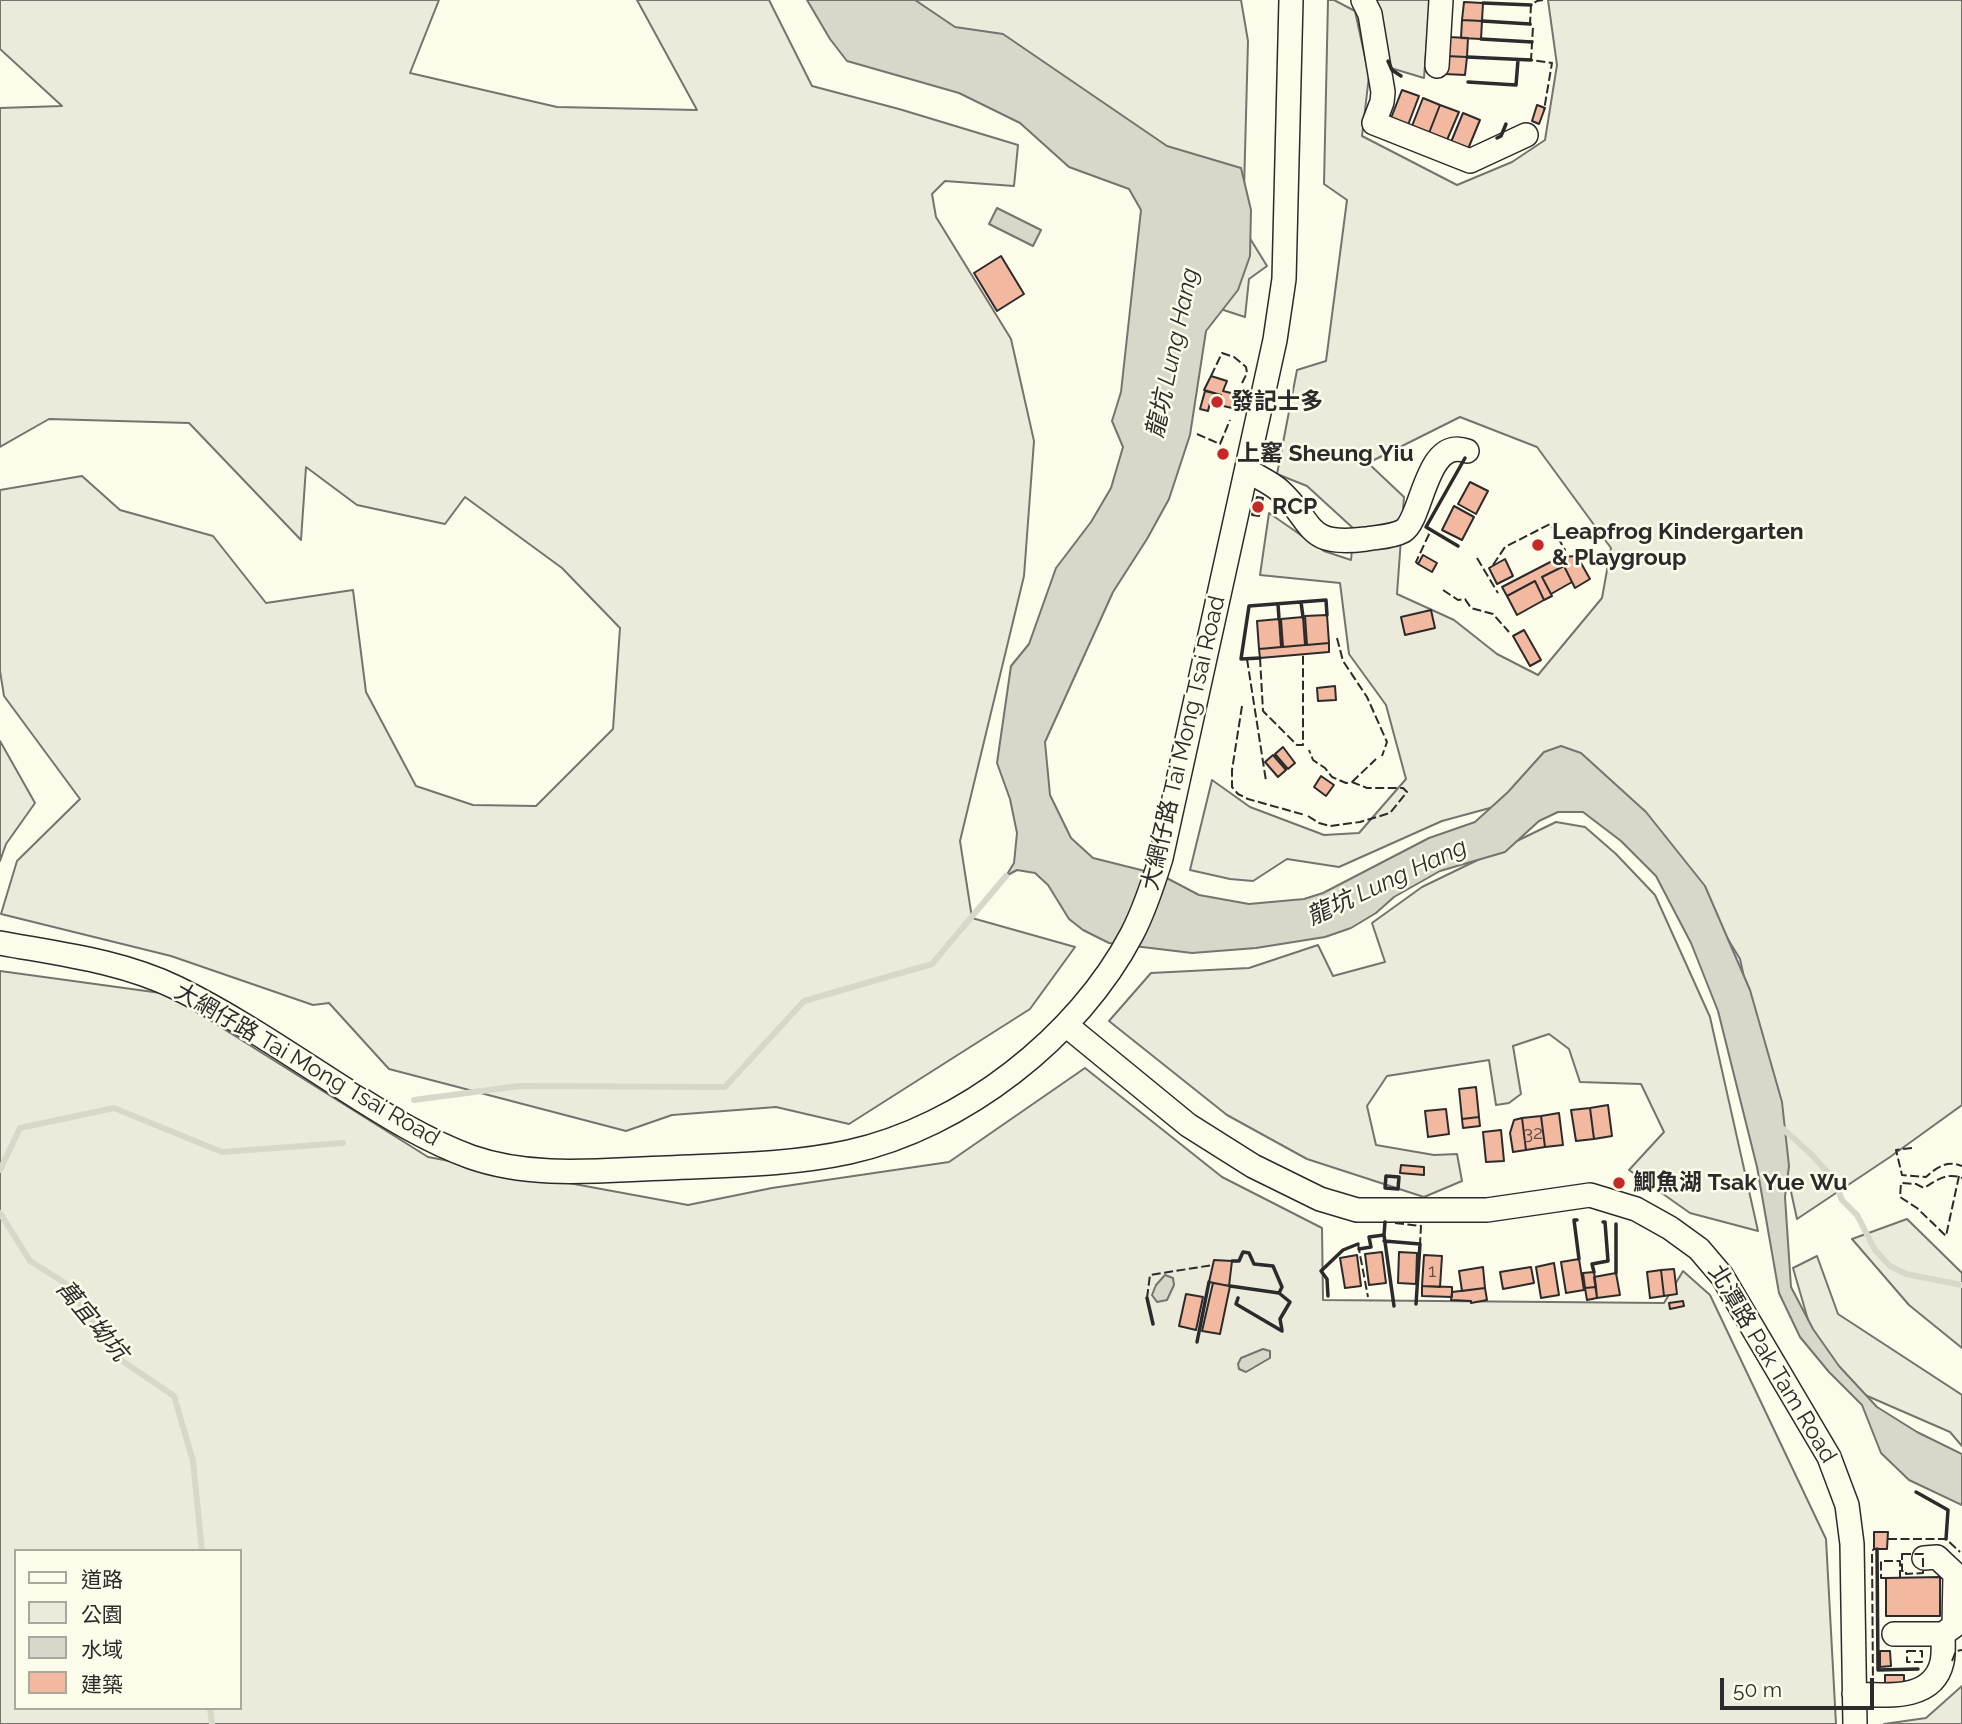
<!DOCTYPE html>
<html>
<head>
<meta charset="utf-8">
<style>
	body { margin:0 }
	#map { position:relative; width:1962px; height:1724px; overflow:hidden; background:#fdfbea; font-family:Raleway,"Noto Sans TC",sans-serif }
	canvas { display:block }
	.legend { position:absolute; left:14px; top:1549px; width:228px; height:161px; box-sizing:border-box; background:#fdfbea; border:2px solid #a9a89e; margin:0; padding:9px 12px; list-style:none; font-size:21px; color:#2b2b2b }
	.legend li { display:flex; align-items:center; gap:14px; height:35px }
	.legend b { width:35px; border:2px solid #a9a89e }
	.scale { position:absolute; left:1720px; top:1678px; width:154px; height:32px; box-sizing:border-box; border:4px solid #2b2b2b; border-top:0; padding-left:9px; font-size:21px; line-height:24px; white-space:nowrap; color:#2b2b2b; -webkit-text-stroke:5px #fdfbea; paint-order:stroke }
</style>
</head>
<body>
<div id="map">
<canvas width="1962" height="1724"></canvas>
<ul class="legend">
<li><b style="height:9px;background:#fdfbea"></b>道路</li>
<li><b style="height:19px;background:#ecebdb"></b>公園</li>
<li><b style="height:19px;background:#d8d7c9"></b>水域</li>
<li><b style="height:19px;background:#f2b8a0"></b>建築</li>
</ul>
<div class="scale">50 m</div>
</div>
<script>
const ctx = document.querySelector('canvas').getContext('2d');
ctx.lineJoin = 'round';
function fillPath(path, color) { ctx.fillStyle = color; ctx.fill(path, 'evenodd'); }
function strokePath(path, color, width, dash) { ctx.strokeStyle = color; ctx.lineWidth = width; ctx.lineCap = dash ? 'butt' : 'round'; ctx.setLineDash(dash || []); ctx.stroke(path); }
function label(font, color, halo, rows, align = 'center') {
  ctx.font = font + ' Raleway,"Noto Sans TC",sans-serif'; ctx.lineWidth = 5; ctx.setLineDash([]); ctx.textBaseline = 'middle'; ctx.strokeStyle = halo; ctx.fillStyle = color; for (const [text, x, y, turn = 0] of rows) {
    ctx.save(); ctx.translate(x, y); ctx.rotate((+turn || 0) * Math.PI / 180); ctx.textAlign = isNaN(turn) ? turn : align; if (halo) ctx.strokeText(text, 0, 0); ctx.fillText(text, 0, 0); ctx.restore();
  }
}
const green = new Path2D(`
	M0,0H439L410,73L557,107L697,110L637,0H769L812,86L899,109L1018,145L1014,186L945,181L932,194L936,217L1011,339L1034,441L1024,576L960,841L972,918L1075,947L1030,1009L849,1124L776,1107L672,1115L626,1131L389,1069L329,1003L313,1005L171,956L1,914L17,861L80,799L4,696L0,671V490L82,476L120,510L213,536L266,603L353,590L366,692L416,786L473,805L536,806L613,729L620,628L562,568L465,497L445,524L357,505L306,467L301,540L189,423L49,419L0,447V108L62,106L0,49Z
	M894,0H1241L1248,41L1243,227L1267,266L1249,279L1245,317L1202,303L1213,184Z
	M1328,0H1334L1355,11L1369,76L1362,136L1457,185L1512,162L1545,140L1557,65L1548,0H1962V1105L1890,1157L1797,1219L1740,959L1665,836L1568,751L1501,805L1442,821L1339,867L1287,859L1253,881L1230,879L1190,870L1212,780L1250,807L1324,835L1359,833L1406,779L1386,705L1349,654L1340,583L1260,575L1269,513L1324,551L1351,560L1354,529L1307,486L1277,474L1297,370L1326,361L1347,200L1324,184ZM1460,417L1537,447L1611,548L1602,598L1538,675L1497,654L1454,620L1397,594L1404,497L1368,463Z
	M1371,0H1430L1424,78L1384,66Z
	M0,741L35,803L6,844L0,861Z
	M1556,822L1585,827L1616,854L1655,895L1710,1017L1758,1231L1690,1213L1629,1170L1664,1132L1641,1084L1580,1082L1569,1049L1549,1034L1513,1046L1521,1094L1509,1103L1496,1105L1489,1060L1387,1076L1367,1106L1376,1145L1434,1155L1457,1154L1462,1181L1424,1197L1307,1159L1227,1115L1109,1021L1151,973L1249,968L1318,945L1333,976L1385,962L1372,923L1422,887Z
	M0,971L168,994L428,1157L688,1205L772,1188L949,1162L1085,1068L1222,1177L1322,1228L1323,1300L1664,1303L1683,1271L1710,1295L1826,1539L1836,1724H0ZM16,1551H240V1708H16Z
	M1907,1219L1962,1273V1348L1909,1305L1852,1239Z
	M1817,1256L1838,1314L1962,1395V1446L1950,1432L1865,1395L1815,1344L1793,1268Z
	M1962,1686V1724H1884L1926,1718Z`);
const water = new Path2D(`
	M807,0H915L955,27L1003,34L1167,146L1241,168L1251,210L1250,256L1238,290L1206,331L1190,435L1169,499L1147,539L1113,592L1045,742L1050,795L1071,838L1093,858L1161,875L1199,895L1249,904L1304,899L1323,893L1429,838L1475,822L1508,792L1544,752L1561,746L1581,753L1646,812L1705,886L1750,990L1782,1102L1789,1166L1785,1197L1791,1287L1813,1329L1839,1366L1877,1407L1917,1432L1962,1454V1505L1909,1480L1881,1453L1862,1405L1829,1372L1800,1337L1779,1293L1757,1167L1718,1011L1691,943L1656,876L1621,841L1583,812H1558L1539,821L1505,852L1440,871L1394,897L1376,913L1351,928L1325,937L1256,948L1192,953L1109,943L1083,930L1069,919L1048,885L1035,873L1017,870L1006,876L1014,863L1017,833L1010,799L997,763L1011,666L1029,644L1056,568L1091,522L1111,488L1123,447L1112,421L1121,392L1141,210L1129,189L1069,167L1020,123L959,93L847,61L830,39Z
	M997,208L1041,230L1033,246L989,224Z
	M1165,1275L1173,1278L1174,1285L1167,1300L1157,1302L1152,1295L1156,1285Z
	M1263,1349L1270,1351V1358L1246,1372L1239,1369L1238,1364L1241,1358Z`);
const stream = new Path2D(`
	M414,1100L519,1086L725,1087L804,1001L932,964L1006,876
	M1782,1128L1811,1154L1833,1178L1842,1200L1857,1215L1875,1250L1890,1266L1906,1274L1962,1285
	M0,1170L20,1128L114,1108L222,1152L343,1143
	M0,1213L30,1261L65,1283L121,1360L174,1396L193,1461L202,1551
	M210,1708L212,1724`);
const building = new Path2D(`
	M1464,2L1483,3L1482,21L1462,20Z
	M1462,20L1482,21L1481,39L1461,38Z
	M1448,37L1468,38L1467,57L1446,56Z
	M1446,56L1467,57L1465,75L1445,74Z
	M1402,90L1419,96L1408,125L1391,118Z
	M1423,98L1440,105L1429,133L1412,126Z
	M1440,105L1459,112L1447,140L1429,133Z
	M1537,105L1545,108L1539,124L1532,121Z
	M1463,113L1480,120L1468,149L1451,142Z
	M1001,256L1024,294L997,311L974,273Z
	M1211,376L1227,381L1223,391L1235,394L1232,408L1219,405L1221,395L1204,390Z
	M1205,391L1221,395L1219,405L1210,403L1208,411L1200,409Z
	M1470,482L1488,491L1476,514L1458,504Z
	M1257,497L1263,498L1259,516L1252,515Z
	M1454,506L1474,517L1462,540L1442,530Z
	M1423,555L1437,563L1432,572L1418,564Z
	M1577,556L1590,579L1575,588L1564,566L1542,577L1552,596L1544,600L1535,581L1507,596L1502,587L1560,557Z
	M1505,559L1513,576L1497,584L1489,568Z
	M1564,566L1572,582L1551,594L1542,577Z
	M1535,581L1544,600L1517,615L1507,596Z
	M1431,610L1435,628L1405,635L1401,617Z
	M1327,615L1329,643L1307,645L1305,616Z
	M1303,617L1305,645L1283,647L1281,619Z
	M1279,619L1281,647L1259,649L1257,621Z
	M1524,630L1541,660L1530,666L1513,636Z
	M1329,643V652L1260,658L1259,649Z
	M1335,686L1336,700L1318,701L1317,688Z
	M1283,747L1295,763L1288,769L1275,754Z
	M1273,755L1286,770L1278,777L1265,762Z
	M1321,776L1334,785L1326,796L1314,787Z
	M1476,1087L1479,1117L1462,1119L1459,1089Z
	M1608,1105L1612,1136L1594,1139L1590,1108Z
	M1590,1108L1594,1139L1576,1141L1571,1110Z
	M1446,1109L1449,1134L1428,1137L1425,1111Z
	M1559,1113L1563,1145L1545,1147L1541,1116Z
	M1541,1116L1545,1147L1526,1150L1522,1118Z
	M1479,1117L1480,1126L1463,1128L1462,1119Z
	M1522,1118L1526,1150L1513,1152L1510,1133L1514,1120Z
	M1501,1130L1504,1161L1486,1162L1483,1132Z
	M1401,1165L1424,1167V1175L1400,1173Z
	M1382,1252L1386,1283L1369,1285L1365,1254Z
	M1399,1252L1417,1253L1416,1284L1398,1283Z
	M1357,1255L1361,1286L1345,1288L1340,1258Z
	M1424,1255L1442,1256L1440,1287L1422,1286Z
	M1579,1259L1584,1290L1566,1293L1561,1262Z
	M1214,1260L1232,1261L1229,1286L1209,1282Z
	M1554,1263L1559,1295L1541,1298L1536,1267Z
	M1483,1267L1485,1288L1462,1291L1459,1271Z
	M1531,1267L1534,1283L1503,1289L1500,1272Z
	M1674,1269L1677,1294L1664,1296L1661,1270Z
	M1661,1270L1664,1296L1650,1298L1647,1272Z
	M1594,1272L1596,1287L1585,1288L1583,1273Z
	M1616,1273L1620,1295L1597,1298L1594,1277Z
	M1213,1283L1230,1286L1220,1334L1202,1331Z
	M1422,1286L1452,1287V1297L1422,1296Z
	M1596,1287L1597,1298L1587,1300L1585,1288Z
	M1485,1288L1487,1300L1471,1303V1301L1451,1300L1452,1292Z
	M1186,1294L1203,1297L1196,1330L1179,1326Z
	M1683,1301L1684,1306L1670,1309L1669,1303Z
	M1874,1532H1888L1887,1549H1874Z
	M1940,1577V1616H1886V1578Z
	M1880,1651H1890L1891,1666L1880,1667Z
	M1885,1675H1904V1685H1885Z`);
const minor = new Path2D(`
	M1363,0L1370,14L1383,92L1382,102L1374,123L1470,161L1526,135
	M1437,66L1441,0
	M1247,470C1257,477 1270,482 1279,490C1316,523 1303,547 1366,539C1377,537 1392,537 1403,531C1423,519 1425,436 1467,451
	M0,943C60,954 121,961 177,988C236,1017 291,1055 346,1090C385,1115 427,1141 471,1157C534,1179 602,1170 667,1168C727,1165 789,1165 849,1152C963,1127 1078,1037 1132,934C1144,911 1153,884 1161,858L1275,340L1284,279L1291,0
	M1066,1025L1188,1125L1253,1166L1320,1199L1357,1210H1487L1590,1195L1636,1209L1670,1228L1699,1249L1722,1276L1829,1457L1847,1505L1852,1544L1855,1724
	M1894,1634H1943L1954,1626L1955,1574L1937,1557L1924,1558
	M1854,1694C1884,1695 1933,1702 1942,1662C1944,1653 1943,1643 1943,1634`);
const fence = new Path2D(`
	M1543,0L1537,1L1531,5L1530,24L1533,27L1531,60L1552,63L1544,110
	M1211,376L1222,353L1234,357L1246,367L1247,373L1242,383
	M1197,434L1220,444L1230,420
	M1477,558L1498,593
	M1418,564L1416,562L1431,530
	M1493,565L1505,547L1550,524L1565,550L1558,554L1560,557
	M1443,590L1458,600L1465,599L1471,608L1493,614L1509,632
	M1337,638L1343,661L1367,697L1387,742L1382,756
	M1260,658L1263,711L1297,745H1303V654
	M1247,659L1266,781
	M1242,706L1232,770V787L1238,794L1248,799L1305,815
	M1352,782L1376,759
	M1308,816L1319,823L1330,826L1360,822L1390,813L1407,792L1403,788H1367L1352,782L1346,783L1332,777L1325,768L1313,760L1309,750
	M1912,1148L1896,1150L1902,1175L1926,1177C1937,1167 1947,1160 1962,1166
	M1959,1176L1946,1236L1917,1208L1900,1197L1901,1183L1916,1184L1924,1188C1937,1180 1947,1172 1962,1178
	M1395,1223L1421,1226L1420,1244
	M1358,1244L1368,1297
	M1147,1298L1150,1275L1213,1265
	M1888,1539H1946L1960,1552
	M1902,1554H1923V1573L1906,1574V1571H1902Z
	M1886,1578H1881V1561H1900V1578
	M1907,1651H1922V1662H1907Z
	M1952,1661L1956,1651L1962,1650
	M1873,1688L1872,1551L1874,1549`);
const wall = new Path2D(`
	M1483,3L1531,5
	M1482,21L1530,24
	M1481,39L1532,42
	M1467,57L1531,60
	M1388,61L1392,70L1401,76
	M1468,82L1516,85L1518,60
	M1497,138L1501,136L1506,124
	M1458,546L1426,527L1465,458
	M1301,602L1303,617
	M1278,604L1279,619
	M1260,658L1241,659L1249,606L1326,600L1327,615
	M1386,1176L1399,1177L1398,1189L1385,1188Z
	M1577,1220H1574L1579,1259
	M1616,1224V1273
	M1384,1235L1385,1222
	M1384,1241L1420,1244L1416,1304
	M1359,1249L1371,1247L1369,1237L1384,1235L1394,1306
	M1594,1272L1592,1264L1608,1261L1605,1222H1603
	M1230,1286L1279,1293L1282,1287L1273,1266L1254,1264L1249,1253L1243,1252L1239,1261H1232
	M1279,1293L1290,1302L1280,1319L1282,1330
	M1328,1296L1327,1279L1321,1271L1343,1250L1358,1244
	M1147,1298L1153,1324
	M1238,1298L1236,1304L1282,1331
	M1197,1342L1209,1282
	M1916,1492L1948,1510L1946,1539
	M1877,1549L1878,1670L1918,1669`);
const markers = [
	[1217,402,7,"#c62828"],
	[1223,454,7,"#c62828"],
	[1258,507,7,"#c62828"],
	[1538,545,7,"#c62828"],
	[1619,1183,7,"#c62828"]
];
const numberNames = [
	["32",1533,1133],
	["1",1432,1271]
];
const poiNames = [
	["發記士多",1231,402],
	["上窰 Sheung Yiu",1237,454],
	["RCP",1272,507],
	["Leapfrog Kindergarten",1552,532],
	["& Playgroup",1552,558],
	["鯽魚湖 Tsak Yue Wu",1633,1183]
];
const streetNames = [
	["大網仔路 Tai Mong Tsai Road",1184,743,-77],
	["大網仔路 Tai Mong Tsai Road",307,1065,30],
	["北潭路 Pak Tam Road",1772,1364,59]
];
const waterNames = [
	["龍坑 Lung Hang",1173,353,-78],
	["龍坑 Lung Hang",1387,882,-25],
	["萬宜坳坑",92,1321,50]
];
fillPath(green, '#ecebdb');
strokePath(green, '#74746e', 2);
fillPath(water, '#d8d7c9');
strokePath(water, '#74746e', 2);
strokePath(stream, '#d8d7c9', 6);
fillPath(building, '#f2b8a0');
strokePath(building, '#2b2b2b', 2);
strokePath(minor, '#2b2b2b', 26);
strokePath(minor, '#fdfbea', 23);
strokePath(fence, '#2b2b2b', 2, [9, 3.5]);
strokePath(wall, '#2b2b2b', 3.5);
for (const [x, y, r, color] of markers) { const dot = new Path2D(); dot.arc(x, y, r, 0, 2 * Math.PI); ctx.fillStyle = color; ctx.fill(dot); strokePath(dot, '#fdfbea', 2.5); }
label('19px', '#5d4e48', null, numberNames);
label('bold 23px', '#2b2b2b', '#fdfbea', poiNames, 'left');
label('23px', '#2b2b2b', '#fdfbea', streetNames);
label('italic 24px', '#2b2b2b', '#fdfbea', waterNames);
</script>
</body>
</html>
